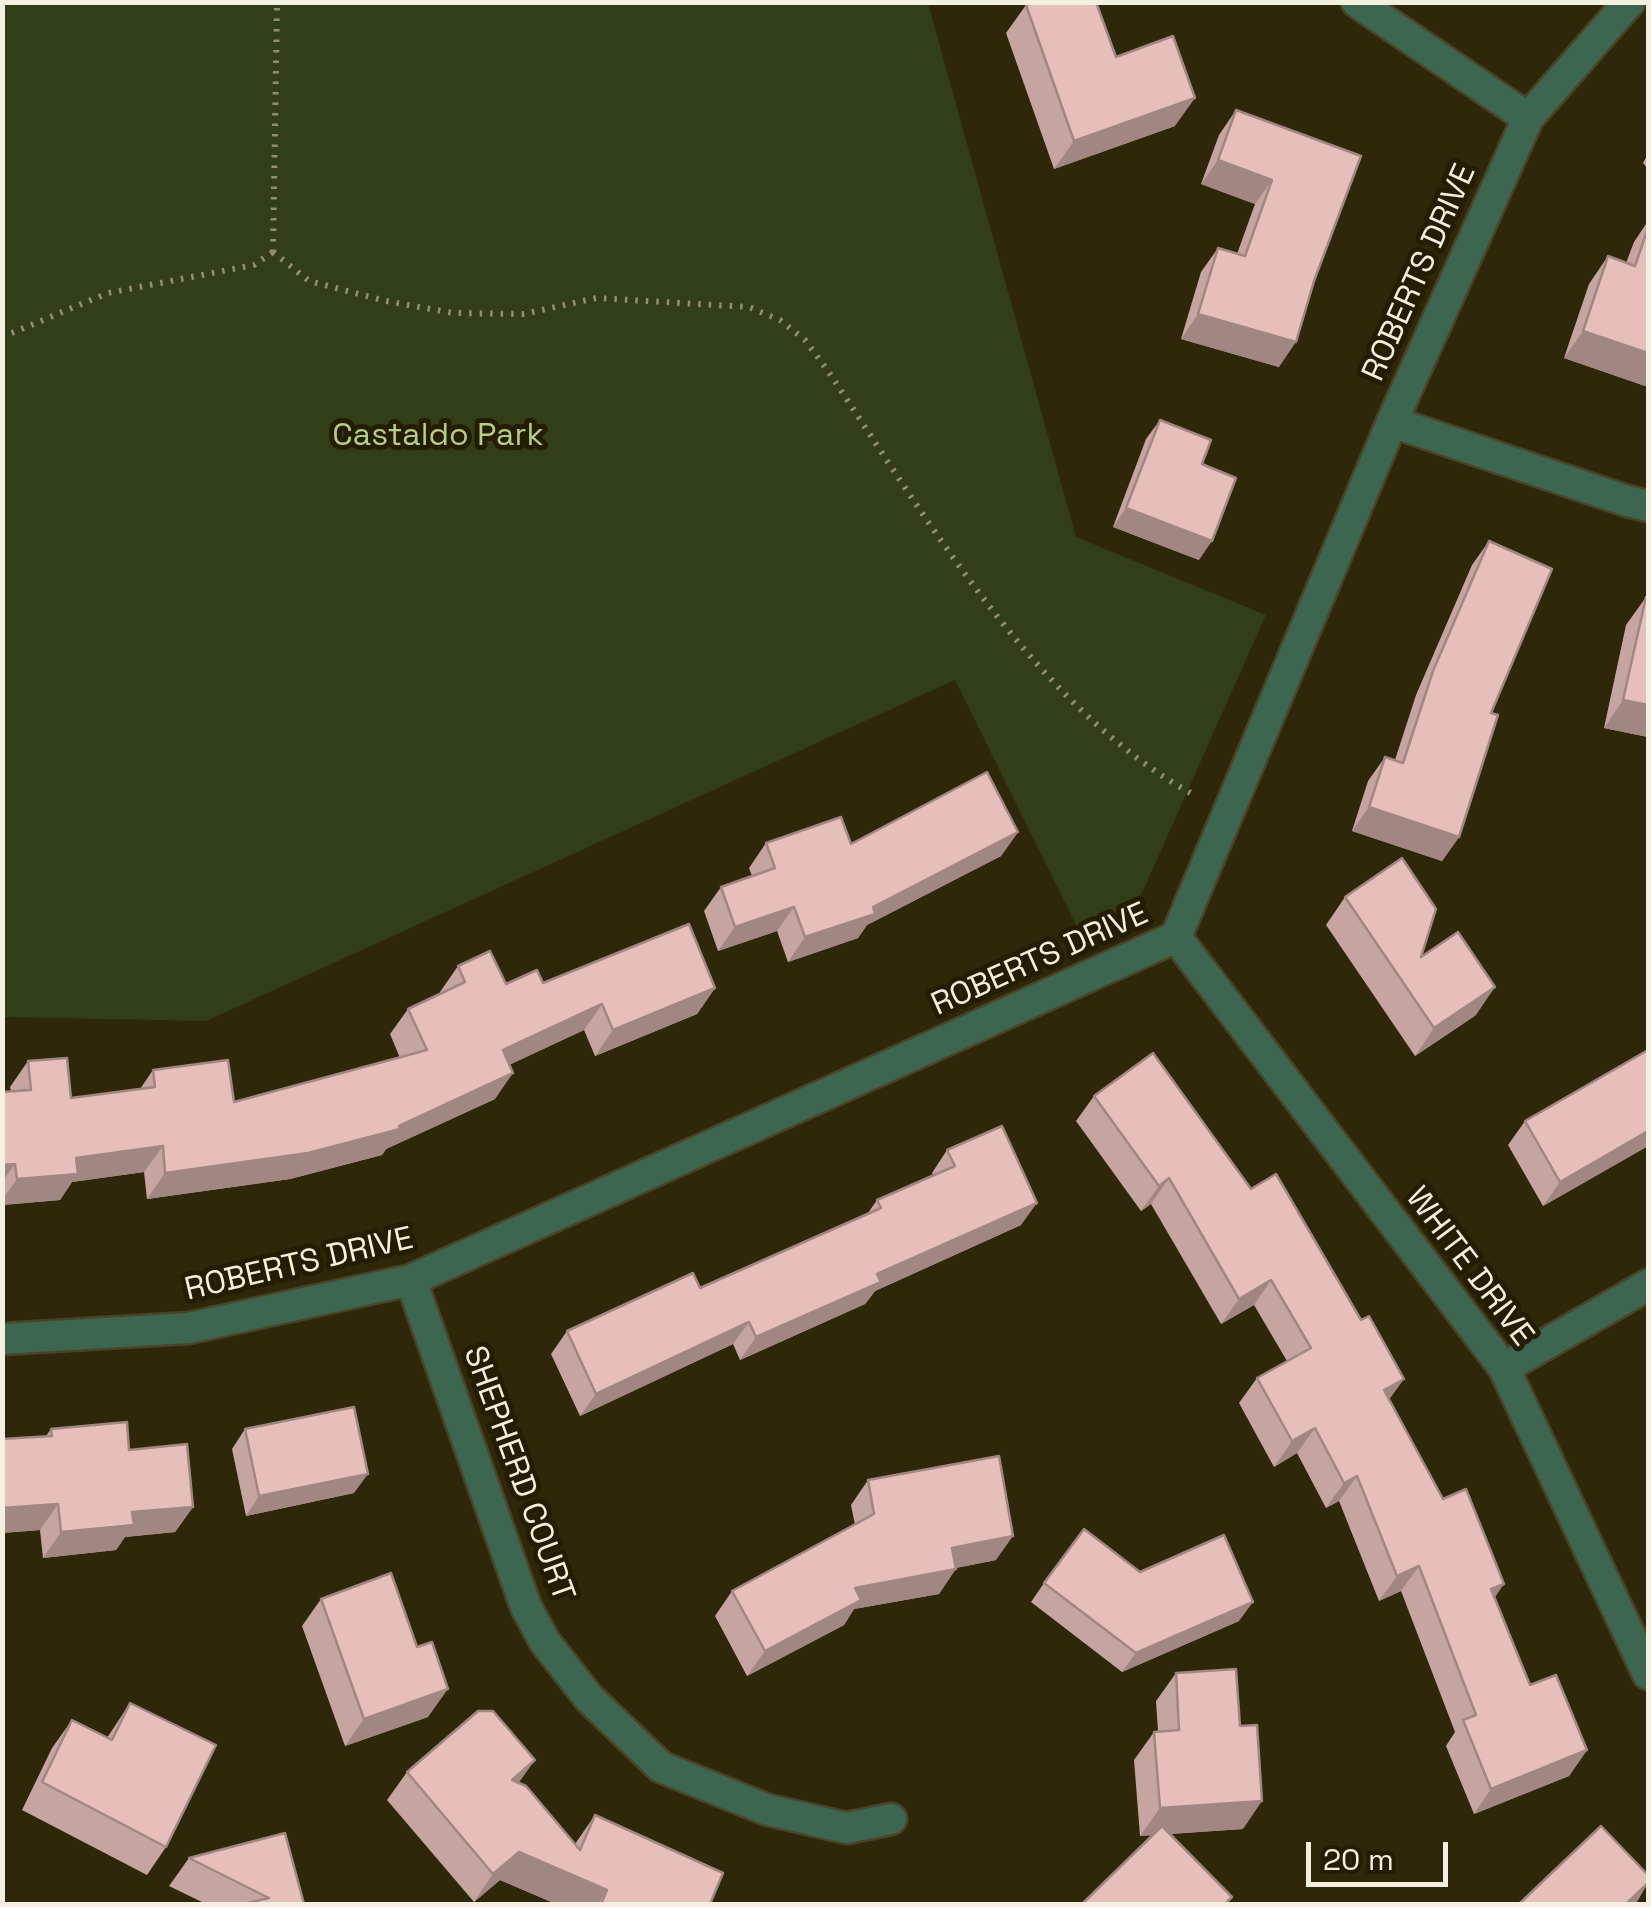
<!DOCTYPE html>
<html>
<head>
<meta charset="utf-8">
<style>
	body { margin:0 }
	#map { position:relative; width:1651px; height:1907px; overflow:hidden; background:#2e2709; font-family:"Space Grotesk",sans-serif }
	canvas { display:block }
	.frame { position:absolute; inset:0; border:5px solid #f4f0df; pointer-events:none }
	.scale { position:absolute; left:1306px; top:1842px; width:142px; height:45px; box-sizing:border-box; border:5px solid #f4f0df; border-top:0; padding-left:12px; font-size:30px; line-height:35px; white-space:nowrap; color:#f4f0df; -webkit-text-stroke:8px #241d01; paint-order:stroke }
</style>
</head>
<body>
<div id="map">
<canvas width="1651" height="1907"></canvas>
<div class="frame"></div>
<div class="scale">20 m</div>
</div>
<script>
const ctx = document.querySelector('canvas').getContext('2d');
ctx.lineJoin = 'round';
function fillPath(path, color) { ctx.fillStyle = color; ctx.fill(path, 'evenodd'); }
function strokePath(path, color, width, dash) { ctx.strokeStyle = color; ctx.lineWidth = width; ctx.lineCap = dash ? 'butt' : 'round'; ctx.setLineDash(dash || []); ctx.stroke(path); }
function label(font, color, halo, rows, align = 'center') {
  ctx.font = font + ' "Space Grotesk",sans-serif'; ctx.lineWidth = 10; ctx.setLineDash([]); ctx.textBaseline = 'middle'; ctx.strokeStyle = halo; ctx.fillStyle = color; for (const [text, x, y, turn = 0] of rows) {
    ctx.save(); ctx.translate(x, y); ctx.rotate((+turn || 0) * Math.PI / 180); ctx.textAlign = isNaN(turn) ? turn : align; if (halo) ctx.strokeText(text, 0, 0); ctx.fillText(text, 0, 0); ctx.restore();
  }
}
const green = new Path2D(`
	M3,2L928,3L1076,537L1266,615L1142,893L1125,909L1078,929L955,680L206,1021L3,1017Z`);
const path = new Path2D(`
	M273,252L309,281L386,301L453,313L524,314L596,298L749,307L780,320L805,340L828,371C926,517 1037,710 1196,796
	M273,252L277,2
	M2,337L108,293L254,265L273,252`);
const minor = new Path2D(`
	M1357,2L1528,118
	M1392,422L1627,501L1648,506
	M1176,937L1504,1368L1648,1674
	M411,1280L526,1607L545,1642L589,1698L661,1767L768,1810L847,1828L891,1819
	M2,1339L189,1328L411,1280L1176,937L1392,422L1528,118L1629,2
	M1504,1368L1648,1285`);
const wall = new Path2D(`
	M1026,5L1175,126L1054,169L1006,33Z
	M1236,110L1361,156L1279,367L1181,339L1201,272L1218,248L1237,254L1255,204L1201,184L1219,135Z
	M1648,154V169L1643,163Z
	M1648,221V387L1564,358L1589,284L1608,256L1626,263L1634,242Z
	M1160,420L1199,560L1113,527L1146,439Z
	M1489,541L1491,713L1459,837L1442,861L1352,831L1368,781L1385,757L1395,760L1416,695L1472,565Z
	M1646,597H1648V737L1604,728L1626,625Z
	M1018,832L1001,856L867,925L858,938L788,962L777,931L718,951L704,911L721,887L752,876L749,868L766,843L851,844Z
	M1345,897L1421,957L1476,1015L1415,1056L1326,925Z
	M458,966L506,984L543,983L715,988L697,1014L595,1056L584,1030L509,1065L495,1099L386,1149L382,1155L290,1179L147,1199L144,1172L72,1182L60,1200L2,1205V1092L11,1091L10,1087L28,1061L71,1098L140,1089L153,1070L234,1102L400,1058L390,1034L408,1009L440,994V992Z
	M1648,1050V1146L1543,1206L1508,1145L1525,1121Z
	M1094,1096L1389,1400L1495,1598L1530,1685L1587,1750L1569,1776L1474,1814L1446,1746L1455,1732L1401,1591L1379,1601L1339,1501L1326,1508L1297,1453L1274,1467L1239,1403L1257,1378L1287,1361L1254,1305L1221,1324L1151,1204L1141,1211L1076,1121Z
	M947,1150L1021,1225L875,1291L865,1304L740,1360L733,1344L580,1416L551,1354L567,1331L700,1288L868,1213L877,1200L933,1175L932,1173Z
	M51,1429L129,1450L193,1507L175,1532L125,1537L116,1550L43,1558L40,1530L2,1533V1439L46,1436Z
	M245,1429L354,1493L246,1516L232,1449Z
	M868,1480L996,1560L956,1568L939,1594L854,1609L844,1625L747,1676L715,1616L732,1591L855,1525L851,1505Z
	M1140,1572L1239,1621L1122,1672L1031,1602L1044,1583Z
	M321,1599L428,1717L345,1746L302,1626Z
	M1176,1673L1243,1829L1140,1836L1134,1760L1154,1732L1158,1731L1156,1701Z
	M130,1703L166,1847L147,1875L22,1810L52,1748L72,1720L107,1738Z
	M407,1772L519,1783L575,1844L595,1815L710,1904H556L500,1880L474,1902L387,1800Z
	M189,1858L304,1904H206L169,1886Z`);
const shadedWall = new Path2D(`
	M1195,98L1175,126L1054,169L1074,141Z
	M1218,160L1272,180L1255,204L1201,184Z
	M1198,314L1296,342L1279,367L1181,339Z
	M1583,331L1648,353V387L1564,358Z
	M1126,508L1212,541L1199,560L1113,527Z
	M1623,700L1648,705V737L1604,728Z
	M1369,807L1459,837L1442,861L1352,831Z
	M1018,832L1001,856L867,925L858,938L788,962L805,937L873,907Z
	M794,907L777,931L718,951L735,927Z
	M1495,987L1476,1015L1415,1056L1434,1028Z
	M715,988L697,1014L595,1056L613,1030Z
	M602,1004L584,1030L485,1076L503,1050Z
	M513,1073L495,1099L386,1149L382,1155L290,1179L147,1199L165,1173L399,1126Z
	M1648,1131V1146L1543,1206L1560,1182Z
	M163,1146L144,1172L72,1182L60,1200L2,1205V1200L17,1179L76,1158Z
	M15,1164L2,1182V1165Z
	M1169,1178L1151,1204L1141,1211L1159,1186Z
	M1037,1203L1021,1225L875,1291L865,1304L740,1360L756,1337L877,1274Z
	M1271,1280L1254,1305L1221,1324L1239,1299Z
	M749,1322L733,1344L580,1416L596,1394Z
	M1404,1379L1386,1404L1384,1390Z
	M1315,1428L1297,1453L1274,1467L1292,1441Z
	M368,1474L354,1493L246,1516L259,1496Z
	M1357,1476L1339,1501L1326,1508L1344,1483Z
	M58,1504L40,1530L2,1533V1508Z
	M193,1507L175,1532L125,1537L116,1550L43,1558L61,1532L132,1512Z
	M1013,1536L996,1560L935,1572L952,1548Z
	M1419,1566L1401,1591L1379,1601L1397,1576Z
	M956,1569L939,1594L854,1609L844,1625L747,1676L765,1651L855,1588Z
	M1504,1584L1487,1609L1491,1589Z
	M1253,1602L1239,1621L1122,1672L1136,1653Z
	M448,1689L428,1717L345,1746L364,1719Z
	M1587,1750L1569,1776L1474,1814L1491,1789Z
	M535,1760L515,1788L512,1780Z
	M1262,1801L1243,1829L1140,1836L1160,1808Z
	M519,1852L607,1890L598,1904H556L500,1880L474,1902L493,1874Z
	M1648,1883L1637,1902L1634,1904H1626Z`);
const building = new Path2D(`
	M1034,2H1096L1116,57L1173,36L1195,98L1074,141L1026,5Z
	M1236,110L1361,156L1314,281L1296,342L1198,314L1218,248L1245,256L1272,180L1218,160Z
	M1648,228V353L1583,331L1608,256L1635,266Z
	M1160,420L1211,440L1202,464L1236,478L1212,541L1126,508Z
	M1489,541L1552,569L1491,713L1498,715L1459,837L1369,807L1385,757L1403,763L1433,671Z
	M1646,597H1648V705L1623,700Z
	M987,772L1018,832L873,907L875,914L805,937L794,907L735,927L721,887L775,868L766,843L841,817L851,844Z
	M1402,858L1436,909L1421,957L1458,932L1495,987L1434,1028L1345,897Z
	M689,924L715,988L613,1030L602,1004L503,1050L513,1073L399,1126L400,1129L308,1153L165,1173L163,1146L76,1158L78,1174L17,1179L15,1164L2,1165V1092L31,1090L28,1061L67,1058L71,1098L155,1087L153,1070L228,1060L234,1102L427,1050L408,1009L465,982L458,966L490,951L506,984L537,970L543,983Z
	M1648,1050V1131L1560,1182L1525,1121Z
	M1153,1053L1251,1189L1276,1174L1361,1320L1369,1316L1404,1379L1384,1390L1443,1499L1466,1489L1504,1584L1491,1589L1530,1685L1556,1675L1587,1750L1491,1789L1463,1720L1476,1715L1419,1566L1397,1576L1357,1476L1344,1483L1315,1428L1292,1441L1257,1378L1311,1348L1271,1280L1239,1299L1169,1178L1159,1186L1094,1096Z
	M1002,1126L1037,1203L877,1274L881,1282L756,1337L749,1322L596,1394L567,1331L693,1273L700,1288L881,1208L877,1200L955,1166L947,1150Z
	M354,1407L368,1474L259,1496L245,1429Z
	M127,1422L129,1450L187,1444L193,1507L132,1512L134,1525L61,1532L58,1504L2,1508V1439L52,1436L51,1429Z
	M999,1456L1013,1536L952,1548L956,1569L855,1588L861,1600L765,1651L732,1591L874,1514L868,1480Z
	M1084,1529L1140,1572L1224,1535L1253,1602L1136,1653L1044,1583Z
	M391,1573L417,1647L432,1642L448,1689L364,1719L321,1599Z
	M1236,1669L1240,1726L1257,1725L1262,1801L1160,1808L1154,1732L1179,1730L1176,1673Z
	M130,1703L216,1745L166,1847L42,1782L72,1720L112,1740Z
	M478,1711H493L535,1760L512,1780L526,1786L580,1850L595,1815L723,1873L710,1904H601L607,1890L519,1852L493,1874L407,1772Z
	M1162,1826L1232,1897L1225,1904H1082Z
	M1601,1826L1648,1875V1883L1626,1904H1519Z
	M285,1833L304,1904H243L269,1898L189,1858Z`);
const streetNames = [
	["ROBERTS DRIVE",1420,273,-66],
	["ROBERTS DRIVE",1040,960,-24],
	["ROBERTS DRIVE",299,1265,-13],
	["WHITE DRIVE",1469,1267,53],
	["SHEPHERD COURT",518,1474,70]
];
const parkNames = [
	["Castaldo Park",438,436]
];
fillPath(green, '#323e17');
strokePath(minor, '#4a4327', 35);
strokePath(path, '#938d76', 6, [2.5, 8]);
strokePath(minor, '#3d6651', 30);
fillPath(wall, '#c6a4a0');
fillPath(shadedWall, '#a18682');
fillPath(building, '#e6bfba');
strokePath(building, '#a18682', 2.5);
label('32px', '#f4f0df', '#241d01', streetNames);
label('32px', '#b5ce85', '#241d01', parkNames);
</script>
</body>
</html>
